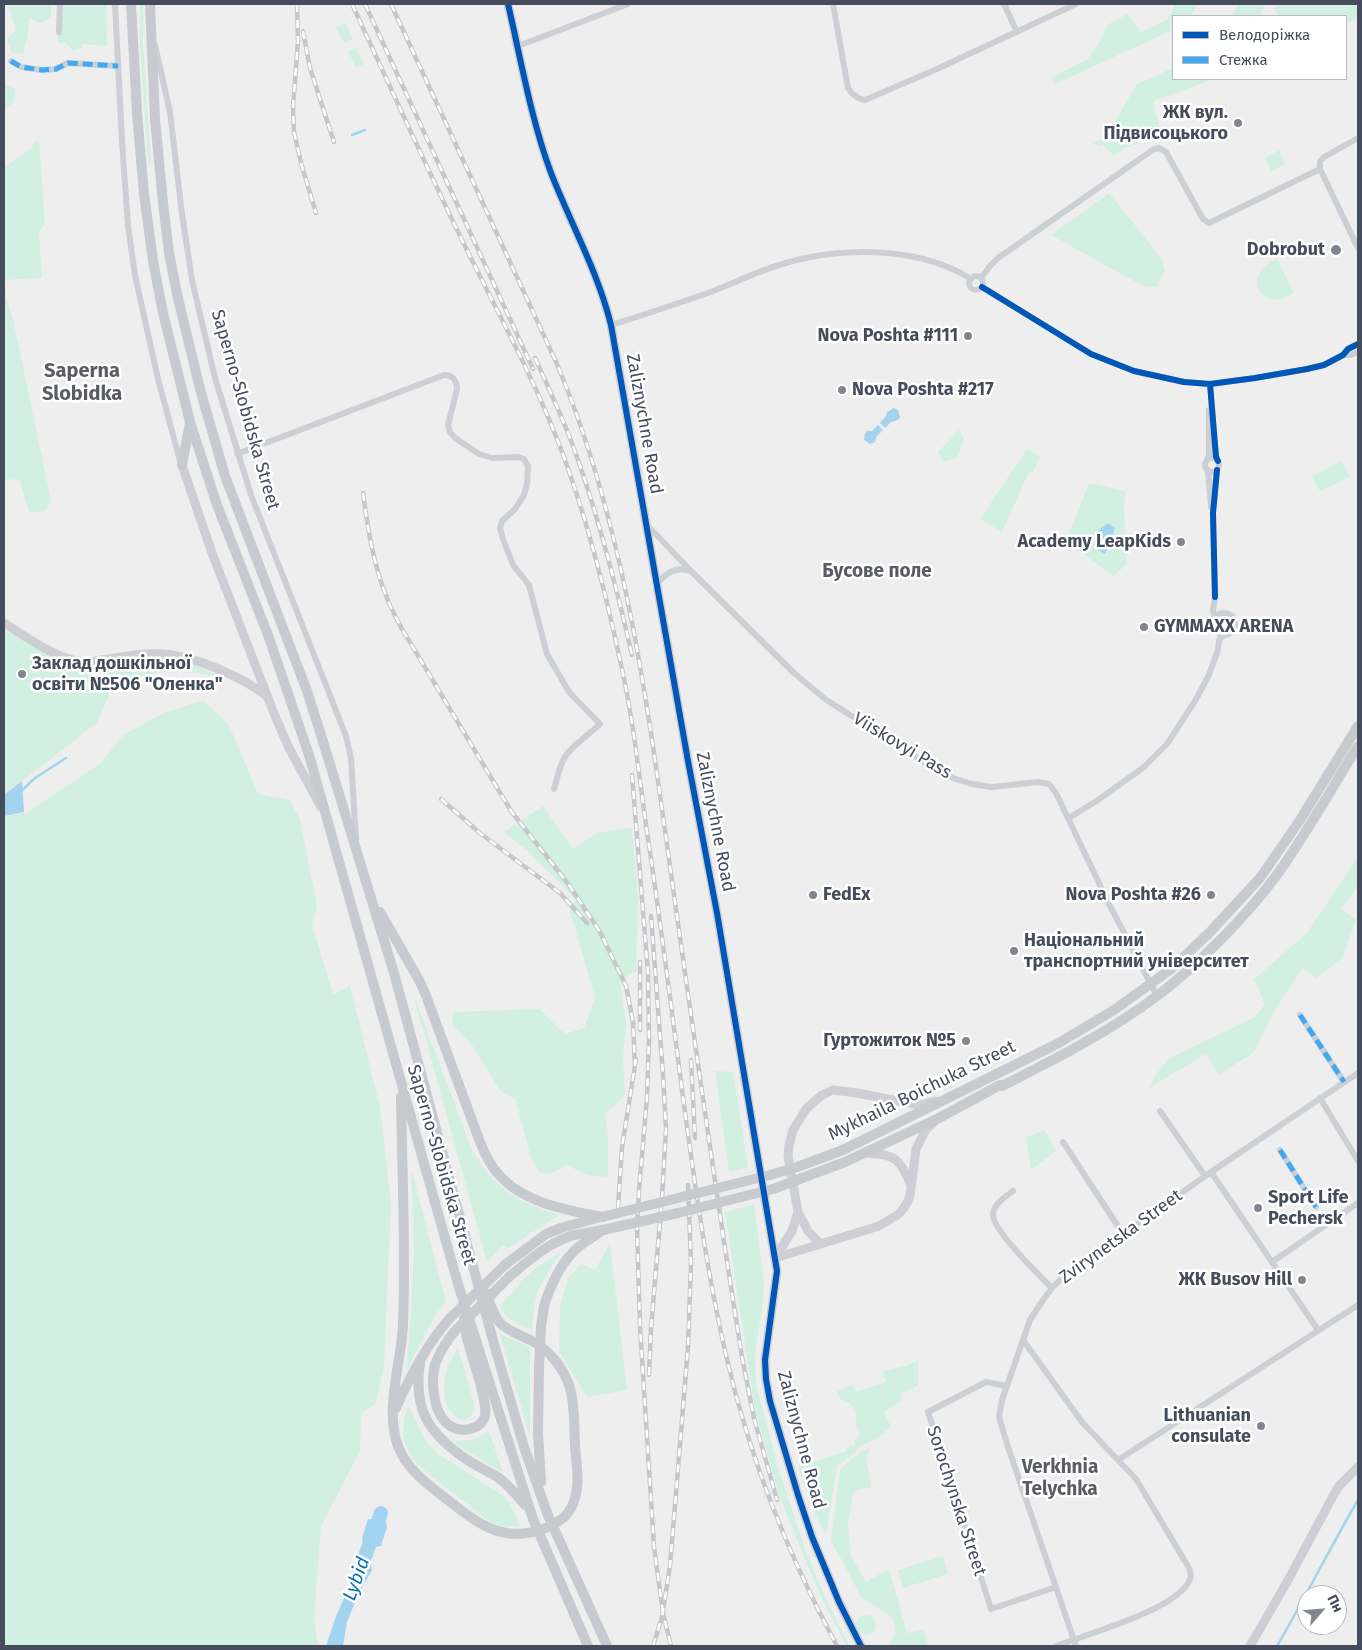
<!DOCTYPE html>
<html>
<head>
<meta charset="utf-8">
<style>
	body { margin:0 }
	#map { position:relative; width:1362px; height:1650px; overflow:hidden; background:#efeeee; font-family:"Fira Sans",sans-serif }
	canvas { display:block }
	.frame { position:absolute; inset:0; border:5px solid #454d5c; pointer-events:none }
	.legend { position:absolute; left:1172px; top:15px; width:175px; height:65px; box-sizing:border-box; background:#fff; border:1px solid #b5b8be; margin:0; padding:6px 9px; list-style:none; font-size:15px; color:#454d5c }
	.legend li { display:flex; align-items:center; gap:10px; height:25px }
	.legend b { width:25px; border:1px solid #b5b8be }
	.north { position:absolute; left:1297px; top:1585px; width:50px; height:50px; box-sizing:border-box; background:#fff; border:1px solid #b5b8be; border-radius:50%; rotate:63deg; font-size:14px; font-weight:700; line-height:20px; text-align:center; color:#454d5c }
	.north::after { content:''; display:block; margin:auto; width:18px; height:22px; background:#80858f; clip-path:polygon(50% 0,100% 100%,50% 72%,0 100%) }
</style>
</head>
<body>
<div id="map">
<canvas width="1362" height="1650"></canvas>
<div class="frame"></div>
<ul class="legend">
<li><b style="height:6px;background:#0057b8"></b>Велодоріжка</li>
<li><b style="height:6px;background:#3fa9f5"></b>Стежка</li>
</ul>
<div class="north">Пн</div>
</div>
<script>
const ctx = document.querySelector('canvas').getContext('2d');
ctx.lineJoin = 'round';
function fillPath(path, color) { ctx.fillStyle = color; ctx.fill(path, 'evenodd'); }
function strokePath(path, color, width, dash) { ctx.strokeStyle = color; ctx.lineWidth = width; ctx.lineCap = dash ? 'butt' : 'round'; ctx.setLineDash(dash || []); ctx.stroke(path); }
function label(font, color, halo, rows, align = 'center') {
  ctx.font = font + ' "Fira Sans",sans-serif'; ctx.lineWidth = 5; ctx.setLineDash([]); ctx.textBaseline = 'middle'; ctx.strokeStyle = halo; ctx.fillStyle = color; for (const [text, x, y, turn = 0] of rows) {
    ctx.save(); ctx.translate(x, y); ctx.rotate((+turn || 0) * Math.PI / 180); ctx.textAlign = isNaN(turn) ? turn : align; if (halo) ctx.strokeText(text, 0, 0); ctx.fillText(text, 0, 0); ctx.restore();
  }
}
const green = new Path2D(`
	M8,4H51V18L40,23L29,18L28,35L23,54L12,53L7,39L16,30Z
	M57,4H106L107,46L83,44L81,48L74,51L66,43H58Z
	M140,4H143V45L151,162L148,163L140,45Z
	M1176,4H1197L1191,16H1173V30L1055,84L1051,78L1088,59L1101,40L1107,25L1127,14L1141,32L1167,20Z
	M1240,4H1269L1265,5L1259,16H1233L1235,9Z
	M1283,4H1358V18L1346,24V16H1279L1273,8Z
	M345,23L353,39L344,43L336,27Z
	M356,48L364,64L356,68L348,51Z
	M1173,68V79H1214L1154,101C1152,113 1161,120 1160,131L1113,155L1103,145L1099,147L1093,143L1105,138L1137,84Z
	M4,84L15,89L14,102L4,109Z
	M39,140L45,224L39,232L42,278L4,280V168L32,148L33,143Z
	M1279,150L1285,164L1271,171L1265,158Z
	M1109,193L1162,259L1165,271L1156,287L1143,286L1051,235Z
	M1277,258L1294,293C1287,297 1279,301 1271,299C1258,296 1253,281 1261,271C1265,265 1271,261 1277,258Z
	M4,284L5,294L13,319L51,500L45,511L29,513L20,480L4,479Z
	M959,430L964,439L957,458L943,462L938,452Z
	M1027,449L1040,456L1033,472H1029L1002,532L980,519Z
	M1342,461L1350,477L1320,491L1312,476Z
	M1089,483L1126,491L1124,507L1127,564L1113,576L1081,552L1064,546Z
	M4,630L58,660L82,667L158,658L192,664L224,678L177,670L136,676L110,692L98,722L4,795Z
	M203,700L229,725L258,794L290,800L300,820L317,906L312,925L333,994L350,986L380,1107L391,1204L384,1366L376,1403L361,1413L360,1451L321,1526L314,1619L318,1646H4V816L28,812L101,763L123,735L164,713Z
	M543,806L573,849L597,833L632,827L638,899L636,971L620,981L626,1024L623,1057L625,1096L605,1114L608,1136V1177L588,1175L566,1165L550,1174L540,1173L531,1158L515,1098L501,1092L472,1045L452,1025L453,1012L539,1009L565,1034L584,1028L595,998L569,907L576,900L531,854L504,832Z
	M1358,857V887L1341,908L1356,920L1343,957L1317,978L1303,968L1276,1008L1254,1052L1219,1075L1206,1054L1149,1088L1156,1074L1170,1058L1255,1017L1265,1004L1254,979L1306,934Z
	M413,993L472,1150C497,1192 515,1200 559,1215L509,1248L503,1245L487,1262Z
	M715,1071L733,1072L748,1167L729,1172Z
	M1045,1130L1056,1151L1031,1170L1026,1137Z
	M411,1168L446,1302L436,1314L406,1372L411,1313L414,1251Z
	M754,1204L764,1282L763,1302L755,1353L756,1384L778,1467L806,1551L825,1597L849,1646H847L826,1607L809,1569L779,1495L755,1410L725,1212Z
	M610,1243L627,1390L587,1397L559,1351L560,1307L568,1278L581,1264L595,1270Z
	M561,1252C551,1267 539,1284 535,1302C533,1311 533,1321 532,1330C519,1325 505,1319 499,1306L519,1286L520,1282L537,1267Z
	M500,1334L530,1347V1437Z
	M458,1348L474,1404C474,1412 472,1417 464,1420C443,1416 441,1387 447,1369C450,1362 454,1355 458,1348Z
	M918,1360V1386L901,1393L902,1400L884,1412L891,1427L879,1437L857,1448V1451L837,1466L826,1535L813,1511L798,1467L847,1451V1448L855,1444V1439L860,1435L856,1424V1411L850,1403L840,1399L837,1391L853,1385L856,1392L886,1382L883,1371L907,1366Z
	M408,1405L426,1441L438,1454L502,1495L510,1504L521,1526L504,1527L490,1522L419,1466C401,1444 400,1432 408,1405Z
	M489,1431L503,1473L450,1440C466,1442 477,1440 489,1431Z
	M870,1448L866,1458L872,1487L854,1491L848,1522L851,1556L866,1582L889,1569L907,1633L924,1630L928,1646H889L894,1637L895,1630L894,1621L889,1615L861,1597L843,1562L831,1542L840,1469L862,1451Z
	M943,1556L948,1574L903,1588L898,1570Z
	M856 1625a10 10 0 1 1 20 0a10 10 0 1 1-20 0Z`);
const water = new Path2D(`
	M894,408L898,410L900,417L898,420L891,422L885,428L880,423L886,416L887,412Z
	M878,425L883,430L877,436L875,442L870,444L864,440L865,434L867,431H872Z
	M1108,523L1115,528L1105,554L1096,549L1095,541L1096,532Z
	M22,781L24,812L4,816V795Z
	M368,1519L386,1522L387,1527L381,1546C374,1548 368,1547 362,1541L363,1535Z
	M370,1560L372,1570L358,1595L347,1622L343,1646H326L335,1619L359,1563Z`);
const stream = new Path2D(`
	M352,135L365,130
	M19,793L35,778L66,758
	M1277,1646C1305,1598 1330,1548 1358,1500`);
const river = new Path2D(`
	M357,1578L381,1513`);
const street = new Path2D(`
	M115,4L122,141L128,226L135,275L158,379L180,461
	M833,4L848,88C853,95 856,98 865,100L937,69L1076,4
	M1004,4L1017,32
	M59,32L60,4
	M155,45L170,112L182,214L192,280L215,378L251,495L346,736L351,758L356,838
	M518,46L628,4
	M11,61L21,67L42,70L56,69L68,63L118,66
	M1320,169L1358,248
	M1320,169V161L1324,157L1358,138
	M969 283a7 7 0 1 1 14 0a7 7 0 1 1-14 0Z
	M981,278L990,266L998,258L1154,149L1159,148L1166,152L1203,219L1209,223L1320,169
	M982,287L1091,354L1134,371L1184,382L1210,384L1255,378L1307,369L1324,365L1343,355L1348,349L1358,344
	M611,325C644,315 676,304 708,293C739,281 769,266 801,259C855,247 924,249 971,279
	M1343,355H1351L1358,352
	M1210,384L1216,457L1218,461
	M237,454L444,375C453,375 457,381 457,389L448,425L450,432L455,438L479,454L492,458L518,457L524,459L528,466L527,484L524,495L515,509L502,521L500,528L503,539L513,565L529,585L547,654L569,692L600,724C590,734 572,745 565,757C559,767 557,779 554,789
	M1205 465a7 7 0 1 1 14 0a7 7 0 1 1-14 0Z
	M1207,460L1209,455V410
	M1208,470L1211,507
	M646,524L691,571L794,673L825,699L924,762L953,778L972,784L992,787L1038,782L1049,784L1056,793L1109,904L1157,996
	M657,584C666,573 675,566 690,571
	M1213 624a11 11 0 1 1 22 0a11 11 0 1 1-22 0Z
	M1215,618L1213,611L1215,597L1213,513L1217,470
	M1069,818L1098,800L1144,767L1167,744L1195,701L1208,677L1218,650L1219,640L1225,634
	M1300,1015L1344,1082
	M1320,1098L1358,1161
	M1160,1111L1205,1176
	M1063,1142L1123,1234
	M1280,1150L1316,1207
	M1211,1172L1318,1330
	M1013,1191C1005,1197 995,1203 993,1213C990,1228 1040,1276 1052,1288
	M1272,1262L1358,1203
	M1023,1340L1082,1422L1136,1479L1189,1568C1190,1572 1192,1575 1190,1579C1180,1609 1084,1635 1056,1646
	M1007,1386L986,1382L928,1412L946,1466L991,1609L1056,1587
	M1118,1460L1358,1305
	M1076,1646L1007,1444L999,1417L1002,1400L1030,1320L1041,1303L1052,1288L1065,1275L1211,1172L1358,1073`);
const secondary = new Path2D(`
	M508,4C521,60 531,119 551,173C571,224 598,272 611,325L688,761L717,913L777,1271L765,1360L766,1379L770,1401L798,1495L812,1537L839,1602L861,1646
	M182,465L212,553L275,716L289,748L321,807
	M4,623C28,638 61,663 89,662C112,659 140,652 162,654C195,656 243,677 268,697
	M866,1153C895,1154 901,1159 911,1186
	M820,1244L808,1231L798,1212L788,1156L789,1145L793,1130L806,1109L822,1095L833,1090L857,1093L919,1105L935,1101
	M775,1258L879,1226L899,1214L906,1205L910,1196L916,1149L926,1129L933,1123
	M775,1258L792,1231L798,1212
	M1250,1646L1287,1582L1333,1496L1339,1486L1358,1467`);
const primary = new Path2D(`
	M131,4L137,113L144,194L153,261L163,313L190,422L217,505L268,635L309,755L458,1284L533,1519
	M150,4L155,119L163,203L169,253L177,294L200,389L225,476L307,691L321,735L394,973L494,1344L524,1447L547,1513
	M182,465L190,423
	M380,912L419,980L425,993L480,1142C484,1152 488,1161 495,1170C519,1202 565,1210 602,1217
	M401,1097C402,1172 406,1248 403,1323C402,1362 384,1408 398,1446C406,1468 426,1483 444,1497C477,1523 504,1546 548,1527C562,1521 571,1513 575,1498C580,1482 576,1462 575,1445C574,1426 575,1406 570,1388C564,1368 550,1351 532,1341C521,1335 509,1332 500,1323C493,1315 490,1302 486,1293
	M843,1150L1057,1044L1114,1010L1171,969L1211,931L1260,878L1300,820L1358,726
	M845,1162L939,1118L1000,1085L1002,1086C1055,1059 1109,1032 1157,996C1199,964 1248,915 1279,872C1308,831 1332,788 1358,746
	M506,1264L546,1234L561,1228L597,1218
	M510,1276C528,1261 546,1245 568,1237C579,1233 591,1232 603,1230
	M544,1306C550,1287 559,1266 574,1251C581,1244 592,1238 600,1232
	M454,1332C446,1343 437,1355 434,1369C431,1388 434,1422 457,1429C467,1431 482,1428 485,1416C488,1401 473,1362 469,1345C466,1337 465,1328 464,1319
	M420,1363C413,1409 428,1433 466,1459C476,1466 488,1471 499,1478C509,1486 517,1495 525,1505
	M539,1369L538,1434L541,1482
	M396,1408C410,1376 427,1344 450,1318`);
const rail = new Path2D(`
	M297,4L298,41L293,107L294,132L301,163L316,213
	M352,4C388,82 424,162 462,240C496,310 535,379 562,452C587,519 605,590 620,660C633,717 639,775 647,832C660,918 671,1004 682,1090C694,1179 706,1268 726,1355C749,1456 788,1555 837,1646
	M365,4L533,369
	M391,4L557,364C625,526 647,701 671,874C694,1035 716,1196 742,1357L754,1418L777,1500
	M303,31L310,68L334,142
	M535,358C548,387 562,416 573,446C598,514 616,585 632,655
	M363,493C368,529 373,564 387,598C391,609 397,619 402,629L511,811L569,885L600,932L626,986L633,1022L635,1066
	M632,775L648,973L649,1038L647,1097L639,1190L637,1228L640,1327L654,1547L663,1613L671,1646
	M441,799L481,834L560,893L587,923
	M640,1030V962
	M691,1060L695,1138
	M618,1208L622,1147L636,1059
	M649,1375L651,1328L662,1198L666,1129L663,1075L651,916
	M653,1646L662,1617L670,1566L688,1347L691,1263L688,1185`);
const primaryBridge = new Path2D(`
	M602,1217L770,1175L797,1167L843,1150
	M603,1230L678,1213L773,1189L845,1162
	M450,1318L506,1264
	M454,1332L510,1276
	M539,1369L541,1327L544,1306
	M547,1513L607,1646
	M533,1519L588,1646`);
const quiet = new Path2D(`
	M11,61L21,67L42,70L56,69L68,63L118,66
	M1300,1015L1344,1082
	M1280,1150L1316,1207`);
const cycleway = new Path2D(`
	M508,4C521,60 531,119 551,173C571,224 598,272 611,325L688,761L717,913L777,1271L765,1360L766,1379L770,1401L798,1495L812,1537L839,1602L861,1646
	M982,287L1091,354L1134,371L1184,382L1210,384L1255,378L1307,369L1324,365L1343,355L1348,349L1358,344
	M1210,384L1216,457L1218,461
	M1215,597L1213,513L1217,470`);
const markers = [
	[1238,123,5,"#80858f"],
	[1336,250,6,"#80858f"],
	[968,336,5,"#80858f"],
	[842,390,5,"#80858f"],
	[1181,542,5,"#80858f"],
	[1144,627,5,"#80858f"],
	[22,674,5,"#80858f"],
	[813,895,5,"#80858f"],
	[1211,895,5,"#80858f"],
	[1014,951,5,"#80858f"],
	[966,1041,5,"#80858f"],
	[1258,1208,5,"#80858f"],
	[1302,1280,5,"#80858f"],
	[1261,1426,5,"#80858f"]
];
const poiNames = [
	["ЖК вул.",1228,113],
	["Підвисоцького",1228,134],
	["Dobrobut",1325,250],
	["Nova Poshta #111",958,336],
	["Nova Poshta #217",852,390,"left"],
	["Academy LeapKids",1171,542],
	["GYMMAXX ARENA",1154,627,"left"],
	["Заклад дошкільної",32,664,"left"],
	["освіти №506 \"Оленка\"",32,685,"left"],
	["FedEx",823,895,"left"],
	["Nova Poshta #26",1201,895],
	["Національний",1024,941,"left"],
	["транспортний університет",1024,962,"left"],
	["Гуртожиток №5",956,1041],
	["Sport Life",1268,1198,"left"],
	["Pechersk",1268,1219,"left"],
	["ЖК Busov Hill",1292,1280],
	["Lithuanian",1251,1416],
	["consulate",1251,1437]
];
const streetNames = [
	["Saperno-Slobidska Street",245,410,74],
	["Zaliznychne Road",644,424,80],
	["Viiskovyi Pass",902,746,31],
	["Zaliznychne Road",715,822,79],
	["Mykhaila Boichuka Street",922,1091,-26],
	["Saperno-Slobidska Street",441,1165,74],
	["Zvirynetska Street",1121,1237,-36],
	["Zaliznychne Road",801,1440,75],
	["Sorochynska Street",956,1501,72]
];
const neighbourhoodNames = [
	["Бусове поле",877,572],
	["Verkhnia",1060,1468],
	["Telychka",1060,1490]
];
const waterNames = [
	["Lybid",357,1579,-70]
];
const quarterNames = [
	["Saperna",82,371],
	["Slobidka",82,394]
];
fillPath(green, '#d1f0e1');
fillPath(water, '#a3d4ef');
strokePath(stream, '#a3d4ef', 2.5);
strokePath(river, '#a3d4ef', 14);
strokePath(street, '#cccfd3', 6);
strokePath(secondary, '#cdcfd4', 9);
strokePath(primary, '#c7cacf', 10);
strokePath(rail, '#c5c7ca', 4.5);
strokePath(rail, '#fff', 2.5, [8]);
strokePath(primaryBridge, '#c7cacf', 10);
strokePath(quiet, '#3fa9f5', 5, [10, 5]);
strokePath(cycleway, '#0057b8', 6);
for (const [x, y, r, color] of markers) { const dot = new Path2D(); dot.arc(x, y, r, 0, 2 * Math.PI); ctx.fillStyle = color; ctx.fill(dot); strokePath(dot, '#fff', 2); }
label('bold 18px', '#454d5c', '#fff', poiNames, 'right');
label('18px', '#454d5c', '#fff', streetNames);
label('bold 19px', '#5a5c63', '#fff', neighbourhoodNames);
label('italic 19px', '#0571af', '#fff', waterNames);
label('bold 20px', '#5a5c63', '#fff', quarterNames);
</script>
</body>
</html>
